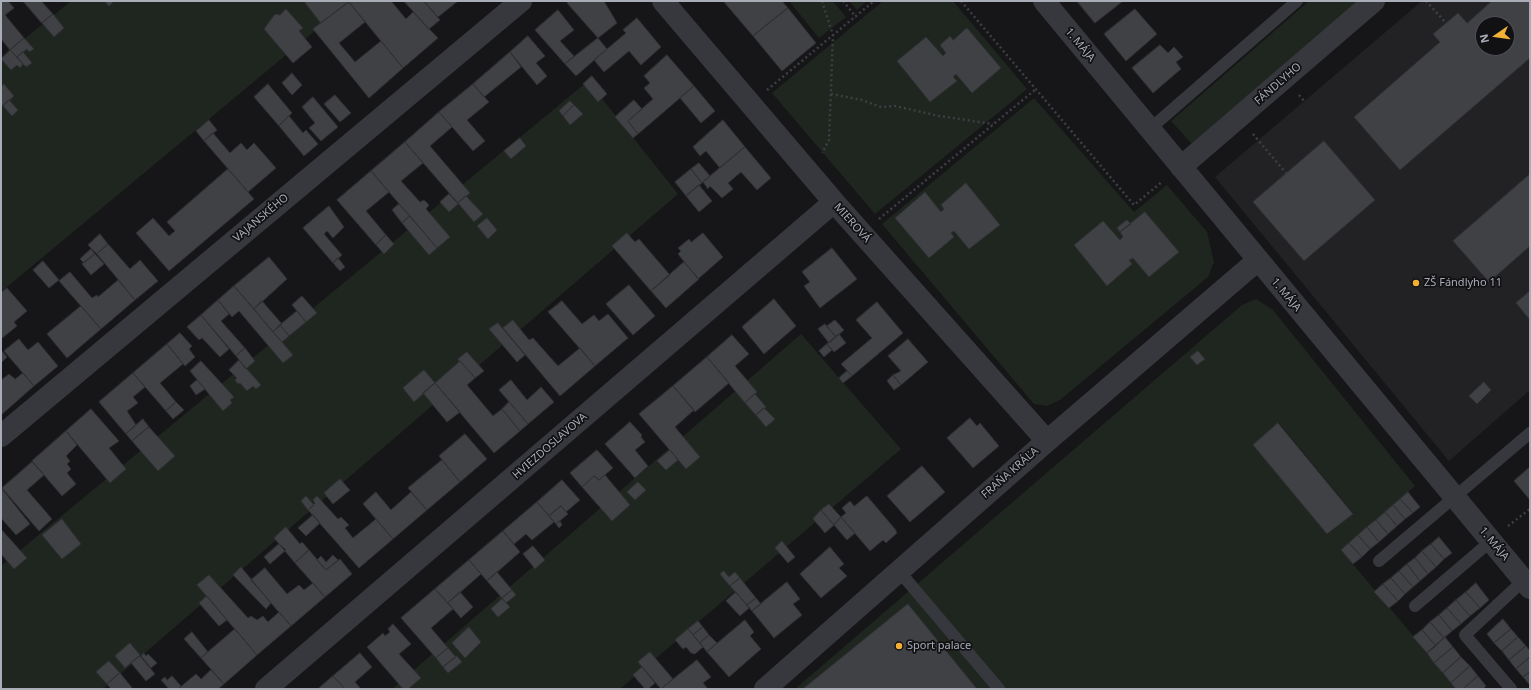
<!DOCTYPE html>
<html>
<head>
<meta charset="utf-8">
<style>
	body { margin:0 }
	#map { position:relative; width:1531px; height:690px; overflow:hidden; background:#161618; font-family:"Noto Sans",sans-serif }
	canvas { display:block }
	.frame { position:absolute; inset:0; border:2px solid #a8adb8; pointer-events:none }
	.north { position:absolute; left:1475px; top:16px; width:40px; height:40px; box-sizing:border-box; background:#111113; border:1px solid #4d4f55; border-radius:50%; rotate:257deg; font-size:11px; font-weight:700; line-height:16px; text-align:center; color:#a8adb8 }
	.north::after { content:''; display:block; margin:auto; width:14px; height:18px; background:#f2b134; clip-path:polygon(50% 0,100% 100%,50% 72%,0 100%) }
</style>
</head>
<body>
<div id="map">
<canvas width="1531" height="690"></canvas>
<div class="frame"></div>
<div class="north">N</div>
</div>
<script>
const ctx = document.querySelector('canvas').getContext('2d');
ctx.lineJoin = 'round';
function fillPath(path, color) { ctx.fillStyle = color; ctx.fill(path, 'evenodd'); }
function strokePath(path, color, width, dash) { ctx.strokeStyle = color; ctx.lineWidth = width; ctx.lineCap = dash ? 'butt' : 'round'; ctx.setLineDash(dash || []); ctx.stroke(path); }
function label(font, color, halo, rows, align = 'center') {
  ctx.font = font + ' "Noto Sans",sans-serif'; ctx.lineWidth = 3.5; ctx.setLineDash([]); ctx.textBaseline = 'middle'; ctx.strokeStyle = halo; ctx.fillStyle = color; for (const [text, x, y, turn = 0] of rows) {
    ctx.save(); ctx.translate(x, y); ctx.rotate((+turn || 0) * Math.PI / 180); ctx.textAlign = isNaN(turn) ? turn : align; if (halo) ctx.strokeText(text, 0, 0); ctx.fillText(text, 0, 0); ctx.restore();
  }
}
const built = new Path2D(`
	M1422,1H1530V390L1449,461L1215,177ZM1483,24H1507V48H1483Z`);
const green = new Path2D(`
	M71,1H351L1,292V58Z
	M789,1H833L846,17L819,38Z
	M849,1H867L857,10Z
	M883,1H953L1027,89L875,214L772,93Z
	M1309,1H1358L1192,144L1171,121Z
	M588,81L678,194L103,689H1V566Z
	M1034,98L1134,212L1167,185L1207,232L1214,262L1208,277L1060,400L1047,406L1034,404L882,224Z
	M1256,299L1273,310L1415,486L1341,550L1458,689H795L1242,305ZM1279,423L1353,513L1328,534L1253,445Z
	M801,334L901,449L620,689H392Z`);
const building = new Path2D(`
	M1,1H8L14,8L5,15L24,38L10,50L1,39Z
	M23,1H41L53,14L42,23Z
	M105,1H114L109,6Z
	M304,1H348L349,2L321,23Z
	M391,1L406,19L413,12L438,38L403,68L349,2Z
	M404,1H424L440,20L429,29Z
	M424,1H458L438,17Z
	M569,1H604L617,23L598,38L567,3Z
	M726,1H782L788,8L753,36L724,2Z
	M1077,1H1123L1095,23Z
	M1492,1H1530V58L1400,170L1354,117L1440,42L1433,34L1458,13L1467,23ZM1483,24H1507V48H1483Z
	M349,2L365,22L339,43L355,62L381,41L403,68L369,98L313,29Z
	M788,8L816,43L782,71L753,36Z
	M286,9L303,28L299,31L312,47L293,63L264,29L275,14L280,15Z
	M1135,9L1157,34L1126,61L1104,34Z
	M558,10L574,30L560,41L574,56L565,64L535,30Z
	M53,14L64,28L54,37L42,23Z
	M637,18L661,47L641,65L629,51L604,72L594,60L626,33L623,30Z
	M967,28L1001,68L972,93L956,74L953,77L957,81L930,102L897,61L926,37L943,56L946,53L940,45L950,36L953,40Z
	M528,36L545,56L536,63L547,76L537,85L510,52Z
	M24,38L34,49L29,52L27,49L17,57L10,50Z
	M598,38L607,49L576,76L565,64Z
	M1160,45L1168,53L1174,47L1183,57L1176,62L1181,69L1153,93L1132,68Z
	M10,50L23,64L20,68L17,65L11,70L1,59Z
	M23,52L32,63L26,67L17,57Z
	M510,52L521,67L484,97L473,84Z
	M667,55L694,86L638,134L628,121L653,99L644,88L650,83L644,76Z
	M292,73L302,85L292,95L282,83Z
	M592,76L607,94L598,102L583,84Z
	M4,84L14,96L3,106L1,103V87Z
	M268,84L292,113L279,126L254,97Z
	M473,84L489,102L467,120L485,141L473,151L439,112Z
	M694,86L715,111L701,123L680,98Z
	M335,95L351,113L340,122L324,104Z
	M313,97L338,127L321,141L309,128L315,123L302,107Z
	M9,100L18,110L12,116L3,106Z
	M634,100L642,109L628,121L638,134L633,138L615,117Z
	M570,101L574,105L563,116L559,111Z
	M574,105L583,114L570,125L563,116Z
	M439,112L452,127L430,146L470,193L458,203L405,142Z
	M289,116L303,133L306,130L318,144L304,156L279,126Z
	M209,120L217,130L204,141L196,131Z
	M723,120L745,147L720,168L706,151L700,156L693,147Z
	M213,133L230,153L241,143L247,150L254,143L276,168L248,192L204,141Z
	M520,138L526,146L511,159L504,151Z
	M1324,141L1375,200L1304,261L1253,202Z
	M405,142L423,163L401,181L420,202L424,200L429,205L426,209L450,237L437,248L371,171Z
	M745,147L771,178L757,190L741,172L728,183L733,189L722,198L710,186L708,189L703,182Z
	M699,163L710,176L702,183L691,169Z
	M228,169L254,199L169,271L136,233L153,218L169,236L175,231L167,222Z
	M691,169L702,183L686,196L675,182Z
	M371,171L389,192L366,211L386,235L376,245L337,200Z
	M1530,174V246L1489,282L1453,241Z
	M966,183L1000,225L969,249L954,231L951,233L954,237L929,258L895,218L925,192L941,212L944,209L941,205Z
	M699,185L712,201L699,212L686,196Z
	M449,194L458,204L449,212L440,202Z
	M466,196L483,214L474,222L458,203Z
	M399,204L410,216L402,223L392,210Z
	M329,206L344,227L333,238L327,231L324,234L342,255L333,263L303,228Z
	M1145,212L1179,252L1149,277L1133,258L1129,260L1132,264L1107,286L1074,245L1103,221L1120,240L1123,237L1120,232Z
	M410,216L437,248L429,255L402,223Z
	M487,218L497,230L488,239L477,226Z
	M1127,220L1131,224L1120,232L1117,228Z
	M627,233L635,242L639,239L670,275L651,291L612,246Z
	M703,233L723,257L698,279L678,254L681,251L678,248L689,239L691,242Z
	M100,234L108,244L97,254L88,245Z
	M386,235L394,244L384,254L376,245Z
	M108,244L130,269L140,260L158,281L135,300L97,254Z
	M832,248L857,279L820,308L804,286L810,282L802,272Z
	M91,249L95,254L84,263L80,259Z
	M95,254L104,264L91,275L82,264Z
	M269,257L287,279L254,309L234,286Z
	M338,258L345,267L340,271L333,263Z
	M43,261L59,280L49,288L33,270Z
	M684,262L699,279L666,308L651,291Z
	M70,272L92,298L97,295L98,297L118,280L135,300L101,329L59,281Z
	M629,285L655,316L633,335L606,304Z
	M234,286L293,355L283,363L239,311L232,317L218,300Z
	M7,288L27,311L14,322L17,326L1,339V293Z
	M1530,291V320L1516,303Z
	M302,296L317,313L306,322L292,305Z
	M774,299L796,326L764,354L742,327Z
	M218,300L229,314L221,321L245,348L236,356L201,315Z
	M262,301L282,324L273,332L254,309Z
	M562,301L582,324L594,315L599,321L608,314L628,338L595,366L548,312Z
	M877,302L903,333L852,376L841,364L872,338L856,320Z
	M81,306L101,329L67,358L47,334Z
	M297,311L306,322L289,336L280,325Z
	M201,315L229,349L220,357L202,338L199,340L187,327Z
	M513,320L529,340L533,338L558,366L580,348L595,366L560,396L503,328Z
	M835,320L844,330L836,337L827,326Z
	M498,323L525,355L517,362L489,329Z
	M825,324L836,337L829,343L818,329Z
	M280,325L289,336L282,342L273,332Z
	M180,333L192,346L189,349L195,357L185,366L167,344Z
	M839,334L846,343L834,352L827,344Z
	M732,335L749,354L735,366L757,392L745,403L707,357Z
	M19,339L28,350L38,342L58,366L34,386L4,351Z
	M908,339L928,362L901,385L893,375L901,371L888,356Z
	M167,344L183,364L160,383L176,402L166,411L133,373Z
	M827,344L832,350L824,357L819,351Z
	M245,348L255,361L246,369L236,356Z
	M1,350L7,357L1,363Z
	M1198,351L1205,359L1197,365L1190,357Z
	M467,352L484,371L475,378L458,359Z
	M707,357L729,383L695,412L673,386Z
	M458,359L475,378L467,385L493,416L502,409L520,431L494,453L435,383L459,362Z
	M239,360L261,385L256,389L253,386L247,391L240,383L238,384L235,380L237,378L229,370Z
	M201,361L234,397L230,400L232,403L223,411L190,371Z
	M424,370L435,383L414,402L403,388Z
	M847,371L852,376L843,383L839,378Z
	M23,373L34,386L1,415V380L9,374L15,379Z
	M133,373L145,387L133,397L138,403L127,411L136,425L126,434L99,402Z
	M893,375L901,385L894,390L887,381Z
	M197,380L205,389L196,395L190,386Z
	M511,380L527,400L541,387L554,402L528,424L499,390Z
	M1484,382L1491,390L1477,404L1469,396Z
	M435,383L460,412L447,422L423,393Z
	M673,386L694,410L675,427L700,457L686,469L639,414Z
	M755,394L766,407L756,415L745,403Z
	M176,402L184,410L173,419L166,411Z
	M509,402L528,424L520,431L502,409Z
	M764,408L775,419L766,427L756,415Z
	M91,409L119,441L109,448L126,469L110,483L66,431Z
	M970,418L977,426L980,423L999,446L973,468L947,438Z
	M143,419L149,427L132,441L126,434Z
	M630,422L642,435L641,437L645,442L635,450L648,466L635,478L605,444Z
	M1278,423L1353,514L1327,534L1253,445Z
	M149,427L175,456L158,471L132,441Z
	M66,431L77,445L66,456L70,461L67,464L71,469L67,473L76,484L62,496L32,461Z
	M465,434L487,459L460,482L439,456Z
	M597,450L613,468L599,480L594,476L582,487L570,473Z
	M670,450L678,460L666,470L657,461Z
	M442,460L460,482L427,510L408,488Z
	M32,462L44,475L27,490L52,519L39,531L2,488Z
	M922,466L945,492L910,522L887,496Z
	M1530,467V500L1514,481Z
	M605,475L630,505L612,521L582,487L594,476L599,480Z
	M340,479L350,490L333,504L324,493Z
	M562,480L580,500L566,512L561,506L549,516L537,502Z
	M638,482L646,490L635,500L627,492Z
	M2,489L30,524L16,535L1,518Z
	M376,492L391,510L411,492L427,510L393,539L363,504Z
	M1408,492L1420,507L1413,513L1400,499Z
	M306,496L314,505L308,510L301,501Z
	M317,496L338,519L341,517L349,525L345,528L353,538L376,519L393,539L359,568L308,510L315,503L313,500Z
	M867,496L895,529L897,533L886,543L883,540L870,551L841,517L846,513L842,508L850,501L854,506Z
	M1400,499L1413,513L1405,519L1393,505Z
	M537,502L554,522L532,540L526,534L514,544L503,531Z
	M829,504L841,517L834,525L821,510Z
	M1393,505L1405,519L1397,526L1385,512Z
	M561,506L568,514L556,524L549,516Z
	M821,510L834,525L825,533L813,519Z
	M1385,512L1397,526L1388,534L1376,520Z
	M313,515L320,523L306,536L298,528Z
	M841,517L855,533L847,540L834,525Z
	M62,519L81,544L62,559L42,535Z
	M1376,520L1388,534L1379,542L1367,527Z
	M560,521L562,525L559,528L556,524Z
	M286,527L300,544L302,542L309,550L295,563L274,538Z
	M1367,527L1379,542L1370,549L1358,535Z
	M1,529L27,558L14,569L1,554Z
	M503,531L520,552L487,581L469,560Z
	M1358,535L1370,549L1362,557L1349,543Z
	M1439,537L1452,553L1444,559L1431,544Z
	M782,541L795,557L788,563L775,548Z
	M1349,543L1362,557L1353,564L1341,550Z
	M279,544L286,550L270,564L264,557Z
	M1431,544L1444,559L1436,567L1422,551Z
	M533,546L545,560L535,569L523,554Z
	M830,547L844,564L839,568L847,576L821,598L800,574Z
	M309,550L326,570L340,559L352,574L325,597L295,563Z
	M1422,551L1436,567L1428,574L1415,558Z
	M333,555L338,560L326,570L317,560L321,556L326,562Z
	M1415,558L1428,574L1420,581L1407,564Z
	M469,560L481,574L448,603L435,589Z
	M1407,564L1420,581L1413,587L1399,571Z
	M241,567L271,603L266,609L233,575Z
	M265,568L287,594L299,585L304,590L313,583L325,597L291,626L251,580Z
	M724,571L729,577L735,572L740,578L730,586L720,574Z
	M1399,571L1413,587L1405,594L1391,578Z
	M497,572L512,590L502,598L487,581Z
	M209,575L248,618L251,616L257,620L263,616L268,622L279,612L291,626L257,655L197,585Z
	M740,578L756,598L747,605L730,586Z
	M1391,578L1405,594L1398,601L1383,584Z
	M787,582L800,599L793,604L802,615L774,638L752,611Z
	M1476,583L1489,600L1480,608L1466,592Z
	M1383,584L1398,601L1389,608L1374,592Z
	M435,589L453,609L431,628L448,648L436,658L401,618Z
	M512,590L516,595L506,603L502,598Z
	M460,592L473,607L461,618L448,603Z
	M736,592L749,608L740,616L726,601Z
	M1466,592L1480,608L1470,616L1456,600Z
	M207,596L227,620L219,626L199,603Z
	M756,598L761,604L752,611L747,605Z
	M502,599L510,607L498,617L491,609Z
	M1456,600L1470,616L1461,624L1447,608Z
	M908,604L977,689H803Z
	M1447,608L1461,624L1452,631L1439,615Z
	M1439,615L1452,631L1444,638L1430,622Z
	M1503,619L1511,629L1494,643L1487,634Z
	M745,620L754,632L750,636L761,649L729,677L707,652Z
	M698,621L703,627L693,635L688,629Z
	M1430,622L1444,638L1436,646L1422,630Z
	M393,624L411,644L399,654L421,678L408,689H403L367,647L383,633L385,636L390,632L388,629Z
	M469,627L481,642L465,658L452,643Z
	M703,627L709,635L700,643L693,635Z
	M235,629L257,655L224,684L201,658Z
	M688,629L703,647L695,654L691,653L686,647L683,649L675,640Z
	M1511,629L1518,637L1502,651L1494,643Z
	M1422,630L1436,646L1427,653L1413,637Z
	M192,632L208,652L201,658L184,639Z
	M709,635L717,643L707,652L700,643Z
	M1445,637L1453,647L1434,663L1427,653Z
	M1518,637L1526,646L1509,660L1502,651Z
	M130,643L140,655L125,668L115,656Z
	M1526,646L1530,651V657L1516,669L1509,660Z
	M1453,647L1461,657L1443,673L1434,663Z
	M448,648L456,657L443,667L436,658Z
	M650,652L673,679L661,689L638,662Z
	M144,653L146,656L148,654L157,663L151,668L141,656Z
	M360,653L372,667L355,682L361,689H345L333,676Z
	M140,656L155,674L146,681L131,663Z
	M457,656L462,662L448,673L443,667Z
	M1461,657L1470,666L1451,683L1443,673Z
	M1530,657V672L1523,677L1516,669Z
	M697,660L711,677L703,683L708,689H661Z
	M109,661L120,673L107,684L96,672Z
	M1470,666L1478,676L1463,689H1456L1451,683Z
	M642,667L655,683L648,689H645L633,675Z
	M211,670L224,684L218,689H178L196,674L201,679Z
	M1530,672V685L1523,677Z
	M120,673L133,689H111L107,684Z
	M172,676L181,686L178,689H169L161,680L165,677L167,680Z
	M333,676L345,689H318Z
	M1478,676L1486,686L1483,689H1463Z`);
const path = new Path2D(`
	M822,1L833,35L829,140L822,153
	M843,1L856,17
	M961,1L1134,205L1163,181
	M1426,1L1446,23
	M767,90L874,1
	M831,94L862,100L881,107L895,106L939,116L993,124
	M1299,95L1304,101
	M1253,134L1286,173
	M879,219L1036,89
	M1508,526L1530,509`);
const lane = new Path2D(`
	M1151,128L1297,1
	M1379,561L1530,433
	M899,571L999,689
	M1415,606L1491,541
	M1511,689L1465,635L1524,580`);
const street = new Path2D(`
	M663,1L834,202L1047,441
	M1044,1L1530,588
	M1181,167L1374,1
	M1,436L521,1
	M266,689L834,202
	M765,689L1047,441L1258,260`);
const markers = [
	[1416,283,4,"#f2b134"],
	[899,646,4,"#f2b134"]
];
const streetNames = [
	["1. MÁJA",1080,45,50],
	["FÁNDLYHO",1278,84,-41],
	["VAJANSKÉHO",261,218,-40],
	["MIEROVÁ",852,223,48],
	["1. MÁJA",1286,295,50],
	["HVIEZDOSLAVOVA",550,446,-41],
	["FRAŇA KRÁĽA",1010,473,-41],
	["1. MÁJA",1494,544,50]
];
const poiNames = [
	["ZŠ Fándlyho 11",1424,283],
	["Sport palace",907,646]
];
fillPath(built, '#222225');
fillPath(green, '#1e261f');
fillPath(building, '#404145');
strokePath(building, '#303034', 1);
strokePath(path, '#3d3f44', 2.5, [2, 3]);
strokePath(lane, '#37383d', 12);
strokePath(street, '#37383d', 22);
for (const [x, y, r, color] of markers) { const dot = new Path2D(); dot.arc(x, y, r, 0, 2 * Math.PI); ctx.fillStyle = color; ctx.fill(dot); strokePath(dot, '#111113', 1.5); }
label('11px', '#a8adb8', '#111113', streetNames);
label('11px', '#a8adb8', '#111113', poiNames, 'left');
</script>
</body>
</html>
